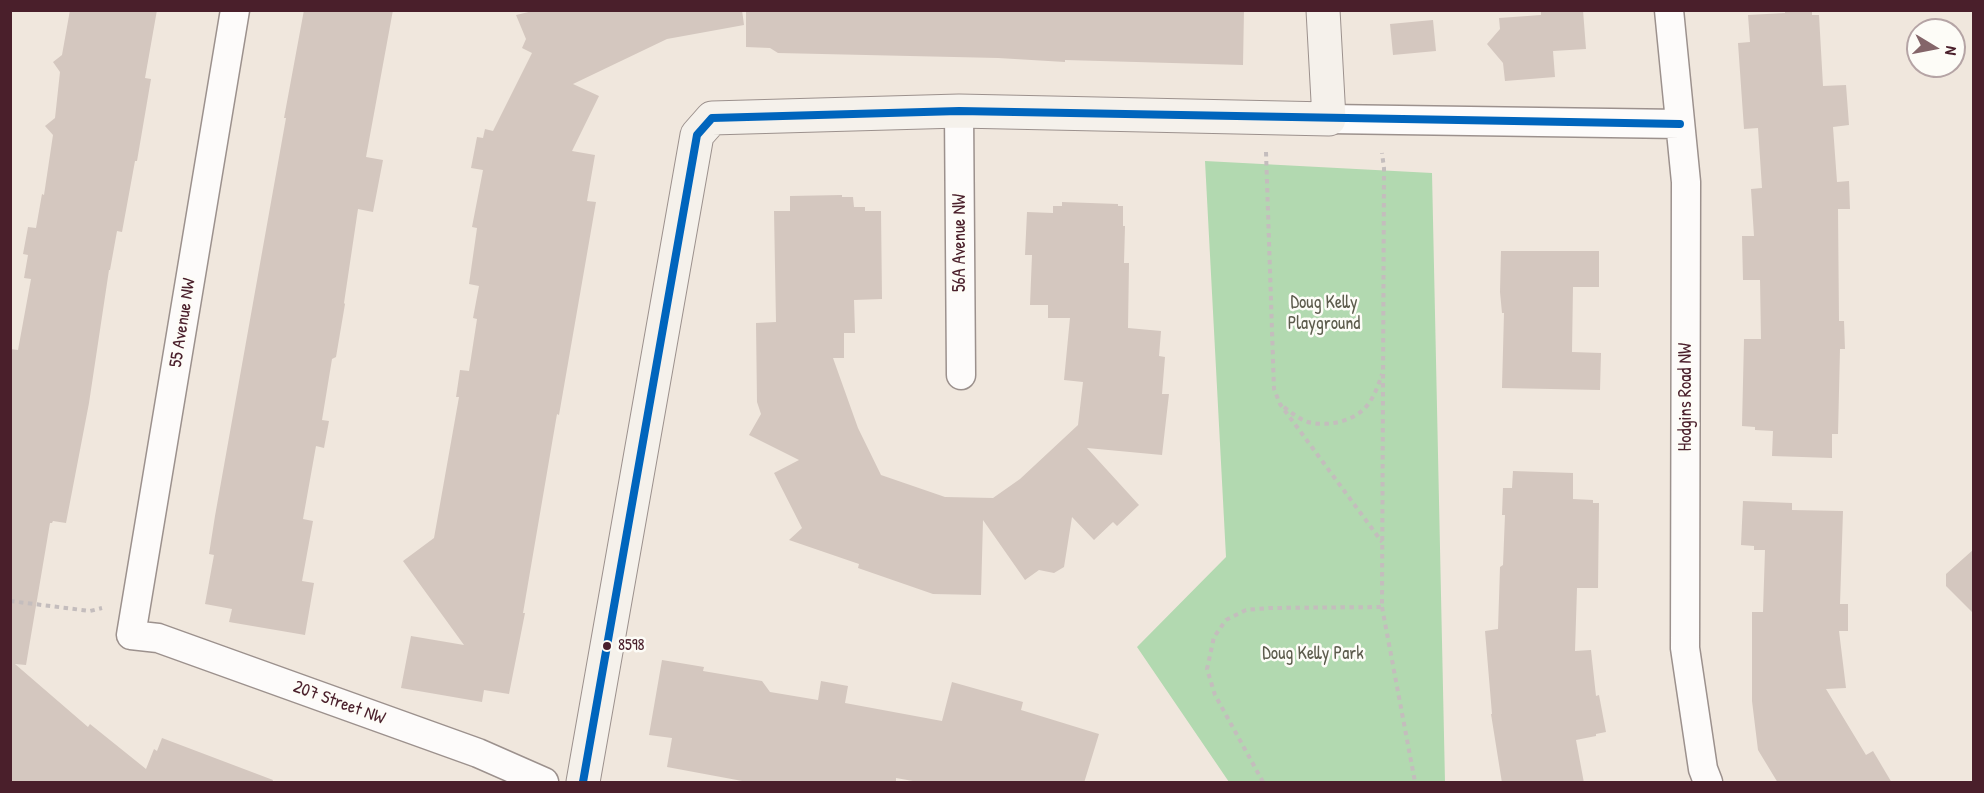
<!DOCTYPE html>
<html>
<head>
<meta charset="utf-8">
<style>
	body { margin:0 }
	#map { position:relative; width:1984px; height:793px; overflow:hidden; background:#f0e7dd; font-family:"Patrick Hand",sans-serif }
	canvas { display:block }
	.frame { position:absolute; inset:0; border:12px solid #4a1f2b; pointer-events:none }
	.north { position:absolute; left:1906px; top:18px; width:60px; height:60px; box-sizing:border-box; background:#fdfcf7; border:2px solid #b5a4a5; border-radius:50%; rotate:100deg; font-size:16px; font-weight:700; line-height:24px; text-align:center; color:#4a1f2b }
	.north::after { content:''; display:block; margin:auto; width:21px; height:27px; background:#846569; clip-path:polygon(50% 0,100% 100%,50% 72%,0 100%) }
</style>
</head>
<body>
<div id="map">
<canvas width="1984" height="793"></canvas>
<div class="frame"></div>
<div class="north">N</div>
</div>
<script>
const ctx = document.querySelector('canvas').getContext('2d');
ctx.lineJoin = 'round';
function fillPath(path, color) { ctx.fillStyle = color; ctx.fill(path, 'evenodd'); }
function strokePath(path, color, width, dash) { ctx.strokeStyle = color; ctx.lineWidth = width; ctx.lineCap = dash ? 'butt' : 'round'; ctx.setLineDash(dash || []); ctx.stroke(path); }
function label(font, color, halo, rows, align = 'center') {
  ctx.font = font + ' "Patrick Hand",sans-serif'; ctx.lineWidth = 5; ctx.setLineDash([]); ctx.textBaseline = 'middle'; ctx.strokeStyle = halo; ctx.fillStyle = color; for (const [text, x, y, turn = 0] of rows) {
    ctx.save(); ctx.translate(x, y); ctx.rotate((+turn || 0) * Math.PI / 180); ctx.textAlign = isNaN(turn) ? turn : align; if (halo) ctx.strokeText(text, 0, 0); ctx.fillText(text, 0, 0); ctx.restore();
  }
}
const green = new Path2D(`
	M1205,161L1432,173L1445,782H1229L1137,647L1226,557Z`);
const building = new Path2D(`
	M70,10H157L145,78L151,79L137,161H135L122,232L117,231L110,270H109L89,403L66,523L53,521L52,523H50L26,665L15,664L88,727L90,724L146,769L154,749L157,751L162,738L273,780L272,783H10V349L18,350L31,279L24,278L28,255L23,254L28,227L36,228L42,194L44,195L53,135L45,126L55,118L60,72L53,62L62,55Z
	M304,10H393L366,157L383,160L373,212L358,209L344,303L345,304L336,357L332,359L322,420L329,421L324,448L316,446L303,519L313,521L302,581L314,583L305,635L229,622L232,609L205,604L214,555L209,554L215,516L286,118H284Z
	M537,10H742L744,25L667,39L573,84L599,96L572,151L595,155L587,201L596,202L559,415L557,414L523,613H525L509,694L484,690L482,702L401,688L411,636L464,645L403,561L434,538L459,397H456L460,370L469,371L477,319L473,318L479,286L469,284L477,228L472,227L483,170L471,168L477,137L483,138L485,129L493,131L532,53L522,48L526,39L516,15Z
	M746,10H1244L1243,65L1065,60V62L998,58L778,53L770,48L746,47Z
	M1541,10H1583L1586,49L1553,51L1555,77L1505,81L1503,63L1487,44L1500,29L1499,18L1541,15Z
	M1785,10H1812V15H1819L1823,86L1846,85L1849,125L1833,127L1837,182L1849,181L1850,209H1838L1839,321H1844L1845,349H1840L1838,434H1832V458L1772,456L1773,431L1755,430V427L1742,426L1744,339H1761L1760,280H1743L1742,236H1754L1751,189L1762,188L1758,128L1744,129L1738,43L1750,42L1748,15L1785,13Z
	M1433,20L1436,51L1393,55L1390,24Z
	M842,195V197H853L854,207H865V211H881L882,299L854,300L855,333H844V358H833L858,428L881,475L945,497L993,498L1020,479L1078,425L1083,382L1064,380L1070,318H1048V305H1030L1032,255H1025L1027,212L1053,213V206H1062V202L1118,204V206H1123V226H1125L1124,263H1129L1128,328L1161,331L1159,356L1165,357L1162,394H1169L1162,455L1087,448L1139,505L1117,526L1113,522L1094,540L1072,517L1064,567L1054,573L1039,570L1025,580L983,520L981,595L933,594L858,568L859,564L789,540L802,528L774,473L799,460L749,435L761,414L757,402L756,323L776,322L774,211H790V196Z
	M1501,251H1599V287H1573L1572,352L1601,353L1600,390L1502,388L1504,313H1502L1500,292Z
	M1513,471L1573,473V499L1593,500V503H1599L1598,588H1577L1575,651L1591,650L1596,696L1599,695L1606,732L1596,734V736L1576,740L1584,783H1502L1491,714H1492L1485,631L1498,629L1500,567L1503,565L1505,515H1502L1503,488H1512Z
	M1743,501L1792,503V510L1843,511L1840,604H1848V631H1839L1846,688L1826,689L1866,755L1873,751L1892,783H1778L1758,750L1752,701V612H1763L1765,550H1754V546L1741,545Z
	M1974,549V614L1946,586V574Z
	M662,660L704,667L703,671L762,681L770,692L818,700L821,681L848,686L845,703L942,721L952,682L1023,702L1021,710L1099,734L1084,783H924L896,778V783H753L667,767L672,738L649,735Z`);
const path = new Path2D(`
	M1266,152L1274,389L1280,404L1382,542
	M1284,407C1292,413 1299,419 1308,422C1326,427 1352,422 1365,408C1374,398 1378,386 1382,374
	M10,601L90,611L102,608
	M1382,607L1415,782
	M1263,782L1215,695L1207,669L1214,637L1226,620L1246,610L1269,608L1382,607L1384,168L1382,153`);
const street = new Path2D(`
	M235,10L131,635L158,638L478,753L544,782
	M1669,10L1686,182L1685,648L1703,769L1708,782
	M959,111L961,375
	M1329,119L1680,124`);
const secondary = new Path2D(`
	M583,782L697,135L712,118L959,111L1329,119L1323,10`);
const bus1 = new Path2D(`
	M583,782L697,135L712,118L959,111L1680,124`);
const markers = [
	[607,646,5,"#4a1f2b"]
];
const busNames = [
	["8598",618,646]
];
const streetNames = [
	["56A Avenue NW",960,243,-90],
	["55 Avenue NW",183,323,-81],
	["Hodgins Road NW",1686,397,-90],
	["207 Street NW",339,703,20]
];
const parkNames = [
	["Doug Kelly",1324,303],
	["Playground",1324,324],
	["Doug Kelly Park",1313,654]
];
fillPath(green, '#b2d9b0');
fillPath(building, '#d4c7bf');
strokePath(street, '#9c918d', 31);
strokePath(secondary, '#9c918d', 35);
strokePath(path, '#c4bdbd', 4, [4.5, 4.5]);
strokePath(street, '#fdfbfa', 28);
strokePath(secondary, '#f5f1eb', 33);
strokePath(bus1, '#0065bd', 8);
for (const [x, y, r, color] of markers) { const dot = new Path2D(); dot.arc(x, y, r, 0, 2 * Math.PI); ctx.fillStyle = color; ctx.fill(dot); strokePath(dot, '#fdfcf7', 2); }
label('16px', '#4a1f2b', '#fdfcf7', busNames, 'left');
label('18px', '#4a1f2b', '#fdfcf7', streetNames);
label('18px', '#5d5c4d', '#fdfcf7', parkNames);
</script>
</body>
</html>
